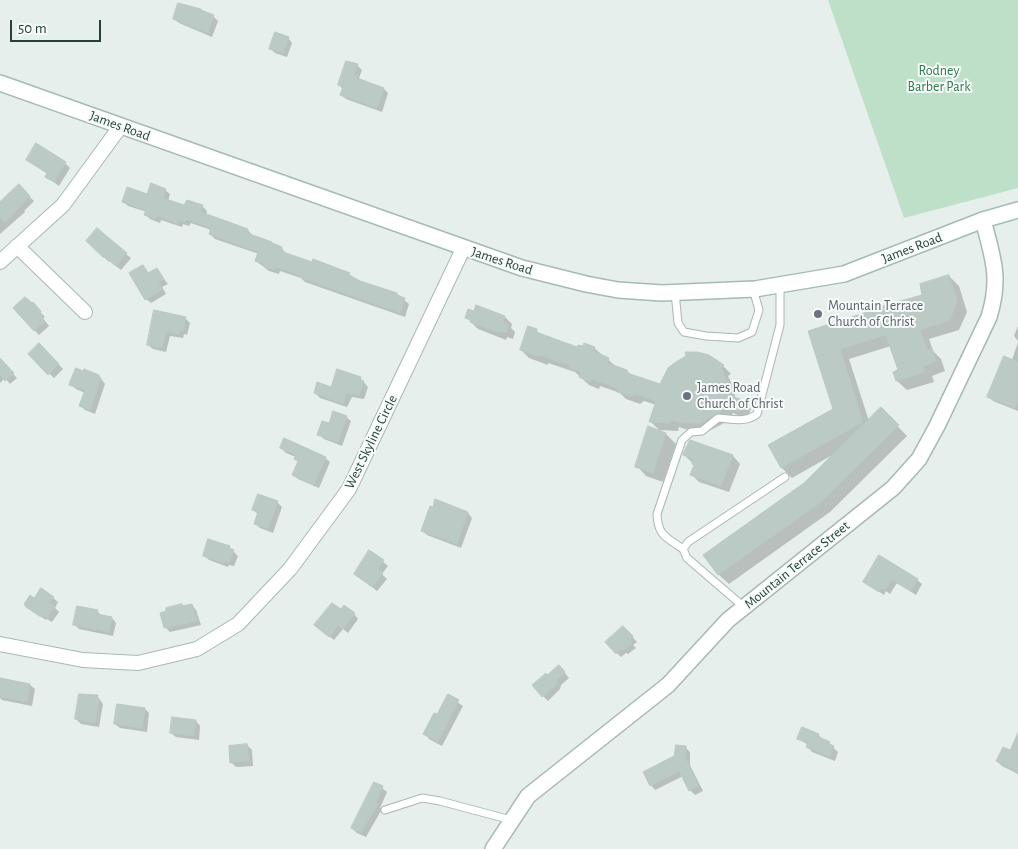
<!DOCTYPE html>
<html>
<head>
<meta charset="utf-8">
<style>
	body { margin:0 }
	#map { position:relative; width:1018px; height:849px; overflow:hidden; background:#e6efeb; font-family:"Alegreya Sans",sans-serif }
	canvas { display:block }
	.scale { position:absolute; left:10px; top:20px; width:91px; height:22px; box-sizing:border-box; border:2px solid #24423a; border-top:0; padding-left:6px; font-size:15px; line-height:18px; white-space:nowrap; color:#24423a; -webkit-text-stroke:4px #f7fbf9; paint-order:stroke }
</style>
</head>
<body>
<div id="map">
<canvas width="1018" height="849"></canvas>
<div class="scale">50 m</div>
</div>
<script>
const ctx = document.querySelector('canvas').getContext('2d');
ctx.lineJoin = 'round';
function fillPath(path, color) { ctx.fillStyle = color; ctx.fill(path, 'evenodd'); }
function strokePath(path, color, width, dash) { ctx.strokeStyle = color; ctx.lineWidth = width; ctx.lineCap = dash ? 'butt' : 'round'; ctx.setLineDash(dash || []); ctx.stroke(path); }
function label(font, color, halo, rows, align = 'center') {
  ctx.font = font + ' "Alegreya Sans",sans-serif'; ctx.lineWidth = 4; ctx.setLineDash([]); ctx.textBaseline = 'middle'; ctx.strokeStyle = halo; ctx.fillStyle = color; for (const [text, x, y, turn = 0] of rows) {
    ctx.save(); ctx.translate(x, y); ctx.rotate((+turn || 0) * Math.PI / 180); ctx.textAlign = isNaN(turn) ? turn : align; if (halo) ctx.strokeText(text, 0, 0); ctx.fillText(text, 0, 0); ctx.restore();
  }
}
const green = new Path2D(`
	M828,0H1018V188L904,218Z`);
const shadow = new Path2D(`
	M204,13L213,16L218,21L212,37L179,23L174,18Z
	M288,38L292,43L287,57L275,53L270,48Z
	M357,65L362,70L359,78L362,81L384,89L388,93L382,112L346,99L341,95L343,89L339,85Z
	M27,160L65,163L70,168L59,186L47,177L48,174Z
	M18,186L34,201L24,211L25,212L0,234V207Z
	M165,190L170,194L168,201L185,206H202L207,211L206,215L248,230L252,235V236L282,248L286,254L349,274L360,282L397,294L409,304L405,317L305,282L301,278L280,271L279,274L269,271L256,261L259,254L215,239L210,234L211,230L191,223L189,226L183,224L182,227L161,220L160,223L150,219L146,215L147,212L128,206L123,201Z
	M87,241L126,254L131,258L121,270L110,261L109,262Z
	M143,266L150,274L157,270L168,284L162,287L166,294L151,303L146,299Z
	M949,276L959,286L967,312L959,330L929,339L933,351L941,359L945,371L932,376L934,382L907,390L897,381L899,371L891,346L849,359L869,421L881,409L907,436L830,512L729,584L719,575L705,555L804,484L834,454L792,478L782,468L770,446L834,410L809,332L923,296Z
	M14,309H37L45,317L43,318L49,326L39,335Z
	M466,317H505L512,324L511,328L515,332L513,339L507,337L506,340L478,329Z
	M185,318L190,323L187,335L184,334L183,338L170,336L166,352L153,349L148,345Z
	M1018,326V341L1014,336Z
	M529,328L537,331L542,336L578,348H594L618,368L627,371L631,375L661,386L723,366L731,374L728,376L735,390V399L743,401L751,409L747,419L733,413L728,421L709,431H691L679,427L678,431L659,430L651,422L656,405L644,401L640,404L626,399L620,393L600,386L599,389L589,385L575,372L548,363V365L529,358L521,350Z
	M1018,342V411L993,401L989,397L1012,360Z
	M39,344L63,369L54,378L29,354Z
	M0,360L17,378L10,384L5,378L0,383Z
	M99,376L105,384L95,414L85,410L80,405L85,393L76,389L71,384Z
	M360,378L368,387L364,399L352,397L347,407L320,398L315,393Z
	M346,417L351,421L342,446L324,439L319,434L330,425Z
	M666,434L676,444L663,482L646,476L637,466Z
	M690,442L733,456L740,464L729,492L699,482L692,475L695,465L684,455Z
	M281,448L325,458L330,462L319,488L298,479L293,475L299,462L296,457L286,453Z
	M259,496L278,503L282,507L273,533L260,528L255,523L258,514L253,510Z
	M433,508L468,513L472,518L461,548L427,535L423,531Z
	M229,547L238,556L234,566L229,565L228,567L209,560L204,555Z
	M370,551L388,566L382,574L387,579L377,591L355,574Z
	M880,557L917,580L922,584L916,595L897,583L890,594L886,591L884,595L865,582Z
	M53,598L58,602L55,608L59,612L52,622L47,619L46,620L33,611L34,599Z
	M192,605L196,610L201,625L170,632L165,627L183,607Z
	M97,611L102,616L112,618L116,623L113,636L79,629L74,624Z
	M342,611L354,614L358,619L348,633L343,629L334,640L315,625Z
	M623,627L637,642L633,645L636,648L628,654L626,653L621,657L617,653Z
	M559,666L569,678L561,685L560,689L548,701L543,696L548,676Z
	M1,679L30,685L35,689L32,706L2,700L0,698Z
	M97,696L103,704L99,727L81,724L76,719Z
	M448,696L463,706L442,746L429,739L425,734L438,716Z
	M145,709L149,713L147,732L120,728L115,724Z
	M196,721L200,726L199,740L176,737L171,733Z
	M818,735L838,752L835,761L812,752L808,747V745L799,739Z
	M247,745L252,750L253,766L236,767L231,762Z
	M1018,746V774L1002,766L997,761Z
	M685,747L690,752V765L703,791L695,795L690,790L683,776L655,790L651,785Z
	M382,788L387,792L380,808L382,809L366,837L357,833L352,828Z`);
const building = new Path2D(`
	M178,3L201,9V10L214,15L208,33L173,19Z
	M275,32L289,37L283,53L269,49Z
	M346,61L358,64L354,74L358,75L357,78L384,88L377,108L340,95L343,87L338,85Z
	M36,143L66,162L54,182L45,177L47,173L26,160Z
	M151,183L166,189L163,198L184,205L187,200L203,205L201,212L248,229L247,233L272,242V243L282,247L281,250L286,253L312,262L313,259L329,265L350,273L349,275L360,281L397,293V295L405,298L400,313L299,277L300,275L275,267L274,270L263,266V264L255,261L258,252L209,234L211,228L186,219L185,222L179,220L178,224L157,216L156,219L144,215L146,210L122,202L127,187L147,194Z
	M19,184L30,196L5,223L0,217V202Z
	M97,228L127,253L116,266L105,257L104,258L86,241Z
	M143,265L148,273L157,268L164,279L158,282L163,289L145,300L129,273Z
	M949,275L957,301L950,320L920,330L927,350L932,348L936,361L923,366L925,372L896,381L893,372L898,370L886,335L840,349L863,422L781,468L768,445L833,409L808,331L883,307V306L922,295L920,284Z
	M25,297L32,303L33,302L41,311L40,313L42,315L41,317L45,321L34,331L13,308Z
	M476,305L505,316L503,322L509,324L506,333L500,331L499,333L470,322L471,320L465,318L468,309L474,311Z
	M154,310L186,317L183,331L180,330L179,334L166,332L162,348L147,345Z
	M528,326L537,329L536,332L577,347L578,345L583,346L584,343L595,347L593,351L609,358L607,363L627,370V373L660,384L668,368L676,362L686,356L685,352H697L709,355L724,365L721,368L727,381L728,395L743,400L739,412L724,406L719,413L715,414L701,423H682L671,420L670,423L649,422L656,401L635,394L632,396L617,392L618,388L591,379L590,382L579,377L581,372L569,368L570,366L540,355L539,357L520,350Z
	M39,343L59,364L48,375L28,354Z
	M1004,356L1018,362V400L1015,408L987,397Z
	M0,358L14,373L5,381L0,375Z
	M76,368L83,371L84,369L99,375V377L101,378L90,410L79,406L85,390L69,385Z
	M337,369L361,377L360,380L364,381L359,395L347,393L343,404L314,393L317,382L331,387Z
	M881,407L899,425L821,502L718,575L703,555L804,483Z
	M333,411L347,416L338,442L317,435L322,421L329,423Z
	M648,426L666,433L653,473L635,467Z
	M284,438L326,457L314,485L292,475L298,461L294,459L296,455L280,448Z
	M690,440L733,455L721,486L690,475L694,465L692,464V458L683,455Z
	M258,494L278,501L268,529L254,524L258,512L252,510Z
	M435,499L468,512L457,544L421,531L430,506L433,507Z
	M208,539L230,546L229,548L234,550L229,563L224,561V563L203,556Z
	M369,550L384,560L378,569L383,573L372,587L354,574Z
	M879,555L918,579L911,591L892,580L885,590L881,588L879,592L863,582Z
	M41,588L54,597L50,603L55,606L47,618L42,615L41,617L26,607L24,604L30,595L34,598Z
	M332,603L341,609L344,605L355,613L343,629L338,625L329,637L314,625Z
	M182,604V606L192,604L197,621L164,628L160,613L166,611V608Z
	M77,606L98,610L97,614L112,617L109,632L73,625Z
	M623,626L633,636L630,640L632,643L623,651L621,649L616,654L605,642Z
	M559,665L565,672L557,680L556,685L542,697L532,685L546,673L547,675Z
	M0,678L30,684L27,702L0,697Z
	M79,694L98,695L97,698H99L95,723L75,719Z
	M448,694L459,700L438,742L423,734L434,713L437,714Z
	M117,704L145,708L142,728L114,724Z
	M172,717L196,720L194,736L170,733Z
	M802,727L819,734L818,737L826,740L830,742L829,744L834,746L830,757L806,747L808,743L797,739Z
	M1018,733V772L996,761L1003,747L1010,750Z
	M247,744L249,761L230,763L229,746Z
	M676,745L686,746V759L699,786L689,791L679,771L650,786L643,772L674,756Z
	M374,782L383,786L376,803L378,804L361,833L351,828Z`);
const service = new Path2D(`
	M675,292L678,323L684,332L706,336L738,338L752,332L759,310L753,289
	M683,549C666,537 658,536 657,514L682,440L691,432L702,431L718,418C732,419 746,423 757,414L780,325V285
	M744,607L687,558L683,549L688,542L785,477
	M385,810L422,798L440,801L511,820`);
const minor = new Path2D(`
	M17,246L85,312
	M0,262L63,205L120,127
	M0,644L83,660L138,663L197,649L238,624L290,569L349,489L463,249`);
const tertiary = new Path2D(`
	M493,849L528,796L668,685L728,620L893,488L919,459L937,426L989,317C1001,278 993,258 983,220`);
const secondary = new Path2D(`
	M0,83L522,268L586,284L618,290L662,293L755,289L844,274L983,220L1018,210`);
const markers = [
	[818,314,5,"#6b7280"],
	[687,396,5,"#6b7280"]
];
const parkNames = [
	["Rodney",939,71],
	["Barber Park",939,87]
];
const streetNames = [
	["James Road",120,126,20],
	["James Road",912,248,-21],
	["James Road",502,261,18],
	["West Skyline Circle",371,442,-64],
	["Mountain Terrace Street",797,565,-39]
];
const worshipNames = [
	["Mountain Terrace",828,306],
	["Church of Christ",828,322],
	["James Road",697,388],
	["Church of Christ",697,404]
];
fillPath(green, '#bfe0c8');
fillPath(shadow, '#0003');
fillPath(building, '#bbcac4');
strokePath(building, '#b8c9c2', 1);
strokePath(service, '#a8b8b2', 9);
strokePath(minor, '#a8b8b2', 16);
strokePath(tertiary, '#a8b8b2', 18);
strokePath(secondary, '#a4bbb3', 18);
strokePath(service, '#fff', 7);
strokePath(minor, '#fff', 14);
strokePath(tertiary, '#fff', 15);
strokePath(secondary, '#fff', 15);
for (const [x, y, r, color] of markers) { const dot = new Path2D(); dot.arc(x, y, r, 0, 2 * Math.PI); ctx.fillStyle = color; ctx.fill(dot); strokePath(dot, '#f7fbf9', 2); }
label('14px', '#2d7a4b', '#f7fbf9', parkNames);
label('14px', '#24423a', '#f7fbf9', streetNames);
label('14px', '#5b616d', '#f7fbf9', worshipNames, 'left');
</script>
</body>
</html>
